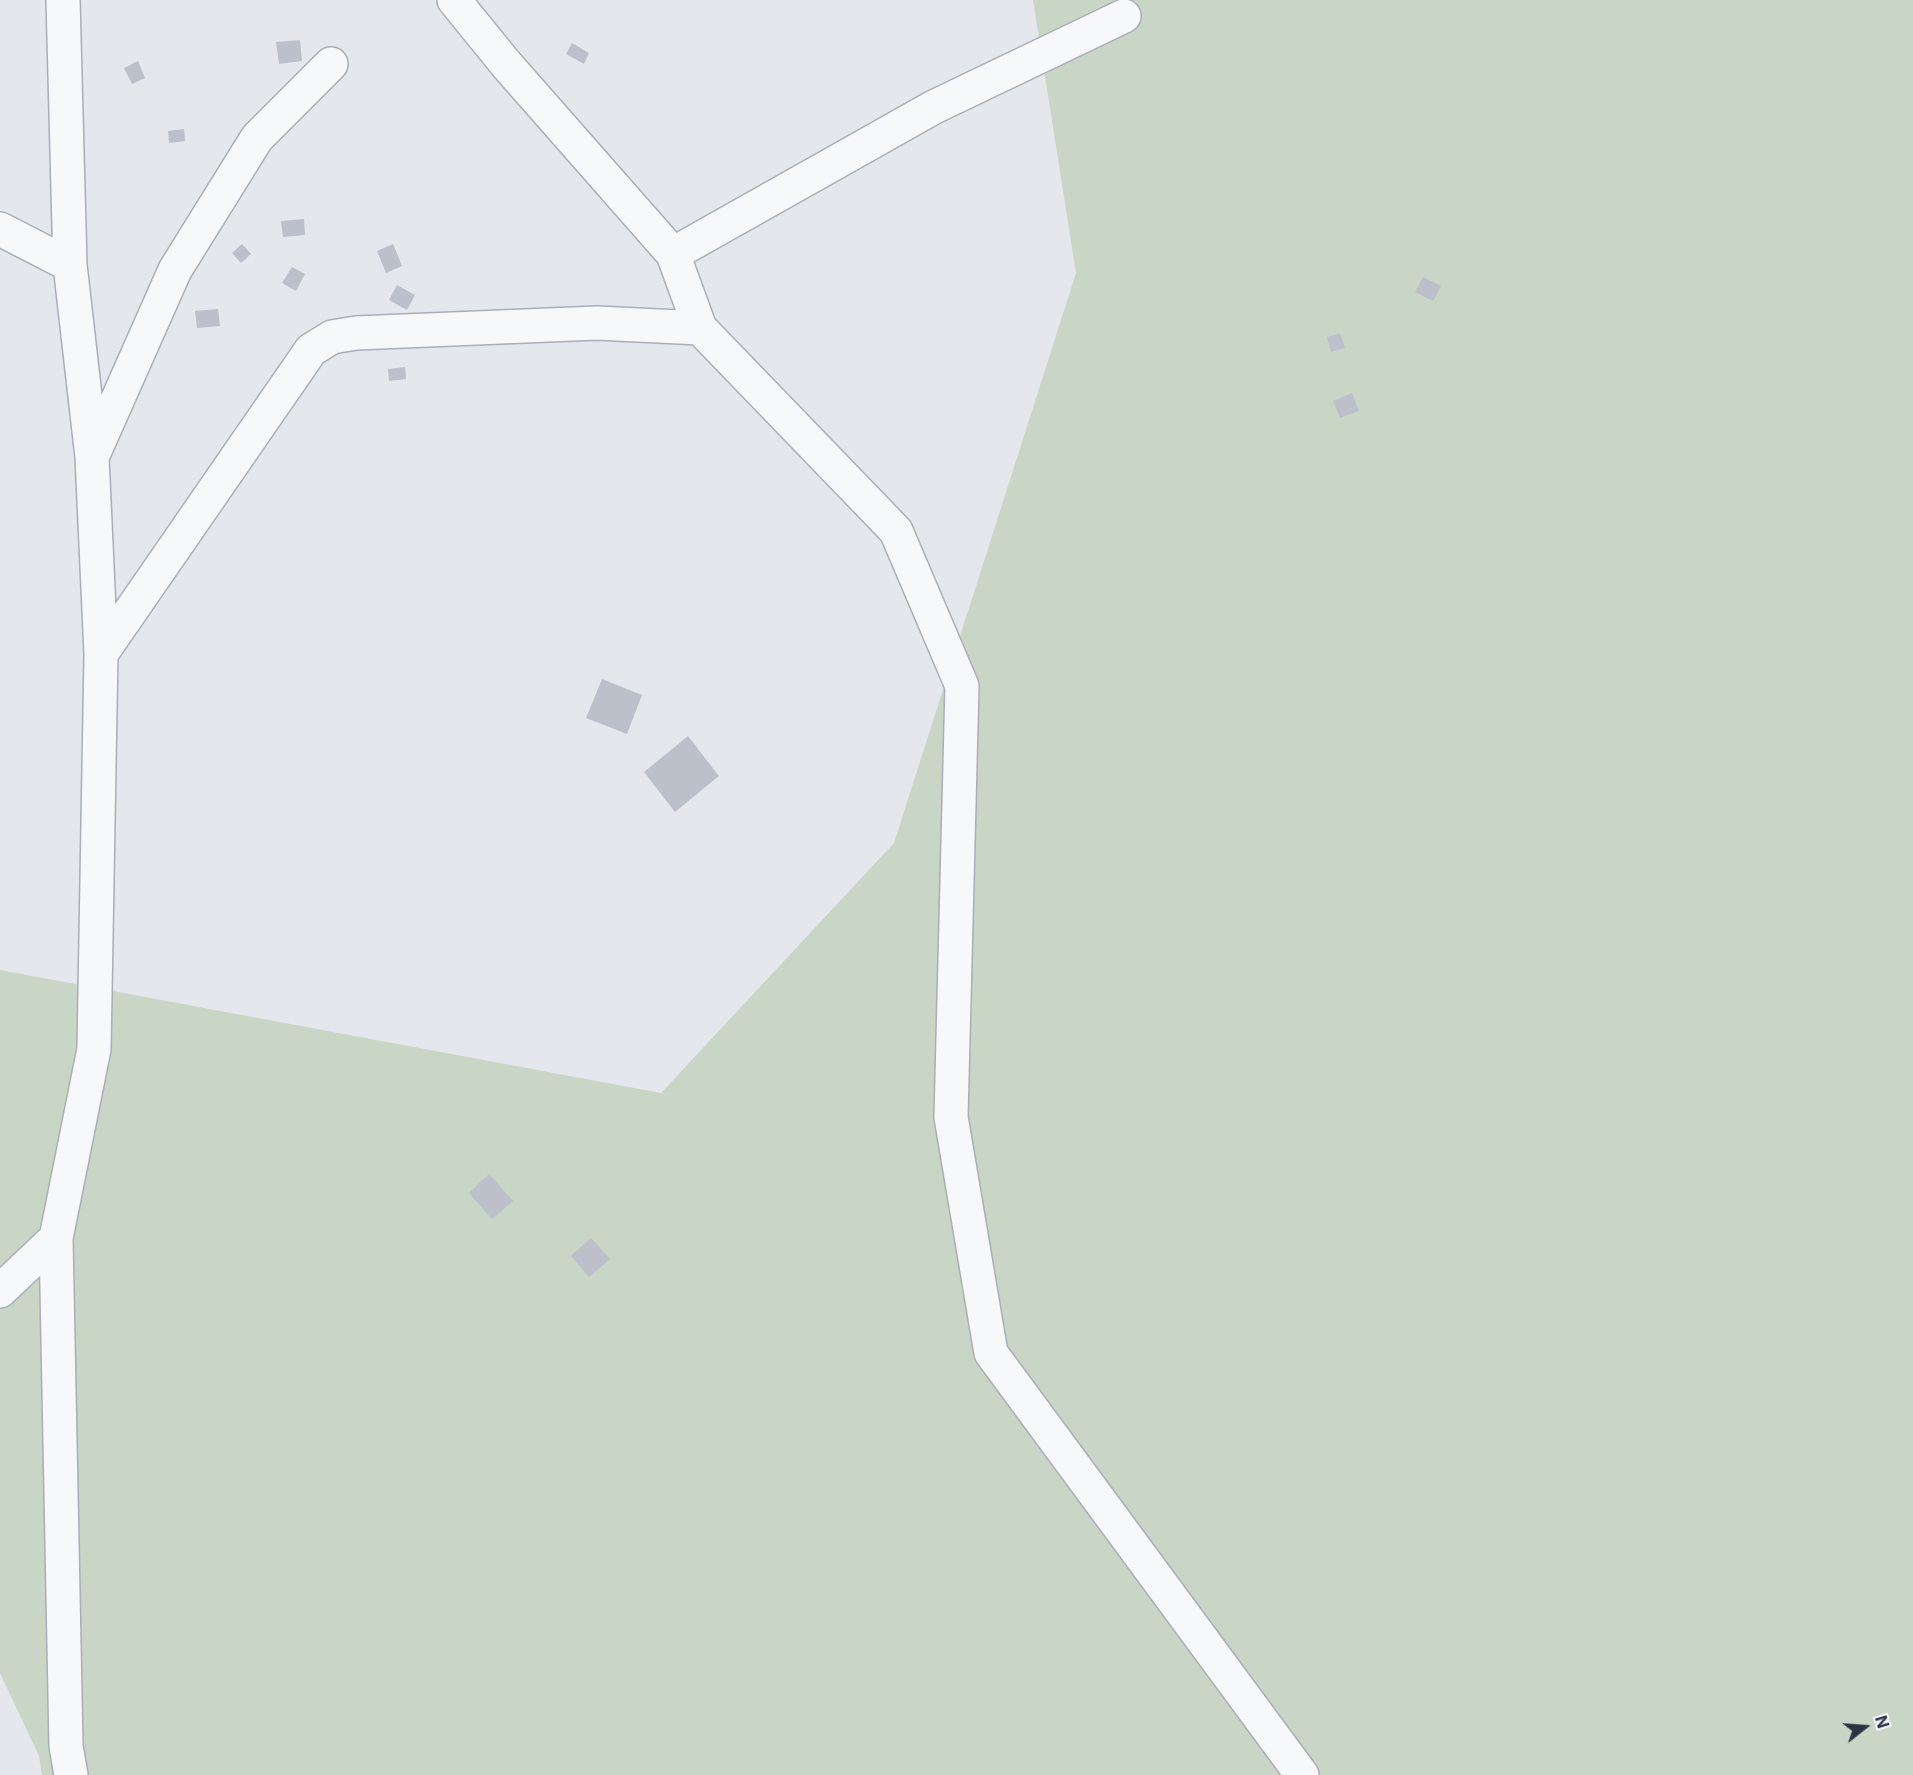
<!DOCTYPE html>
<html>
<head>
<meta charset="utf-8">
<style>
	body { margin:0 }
	#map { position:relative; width:1913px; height:1775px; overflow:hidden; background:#e4e7ec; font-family:Inter,sans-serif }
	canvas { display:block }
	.north { position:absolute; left:1835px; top:1697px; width:60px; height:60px; -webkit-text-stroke:4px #f4f6f9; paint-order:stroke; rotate:73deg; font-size:16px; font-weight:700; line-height:24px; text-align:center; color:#2b3445 }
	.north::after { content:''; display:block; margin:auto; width:21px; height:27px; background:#2b3445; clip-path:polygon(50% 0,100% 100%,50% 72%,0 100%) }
</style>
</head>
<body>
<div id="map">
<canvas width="1913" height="1775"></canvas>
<div class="north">N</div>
</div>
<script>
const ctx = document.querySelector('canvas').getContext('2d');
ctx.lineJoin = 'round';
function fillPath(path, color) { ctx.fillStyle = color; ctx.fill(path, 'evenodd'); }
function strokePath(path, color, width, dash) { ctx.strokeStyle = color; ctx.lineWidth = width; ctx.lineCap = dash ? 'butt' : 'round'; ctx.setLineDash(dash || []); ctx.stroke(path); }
const green = new Path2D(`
	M1033,0H1913V1775H42L39,1756L0,1673V970L661,1093L894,843L1076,273Z`);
const building = new Path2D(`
	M300,40L302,61L279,64L276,42Z
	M572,43L589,53L584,64L566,54Z
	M138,61L145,78L132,84L124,68Z
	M184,129L185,141L169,143L168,131Z
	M304,219L305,235L283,237L281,221Z
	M242,244L251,254L241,263L232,253Z
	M393,244L402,266L386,273L377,251Z
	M292,267L305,274L296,291L282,283Z
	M1423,277L1441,286L1433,301L1415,292Z
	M397,285L415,295L407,310L389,300Z
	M218,309L220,326L197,328L195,311Z
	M1340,333L1345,348L1331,352L1327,337Z
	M405,367L406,379L389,381L388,369Z
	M1352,393L1359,411L1340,418L1333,401Z
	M602,679L642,695L627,734L586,718Z
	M688,736L719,776L675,812L644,772Z
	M489,1174L513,1201L492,1219L469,1193Z
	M591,1238L610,1259L589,1277L571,1256Z`);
const minor = new Path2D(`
	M63,0L70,265L92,457L101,654L94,1049L56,1238L66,1746L71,1775
	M454,0L506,64L673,254L700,328
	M0,229L70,265
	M673,254L934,107L1124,16
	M93,455L175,270L257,138L331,64
	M101,654L311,350L332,337L356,333L597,323L700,328L896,531L962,686L951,1117L991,1353L1302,1775
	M0,1291L56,1238`);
fillPath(green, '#c9d6c5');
fillPath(building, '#bbc0ca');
strokePath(minor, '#a9aeb7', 36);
strokePath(minor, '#f7f8fa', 33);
</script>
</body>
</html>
